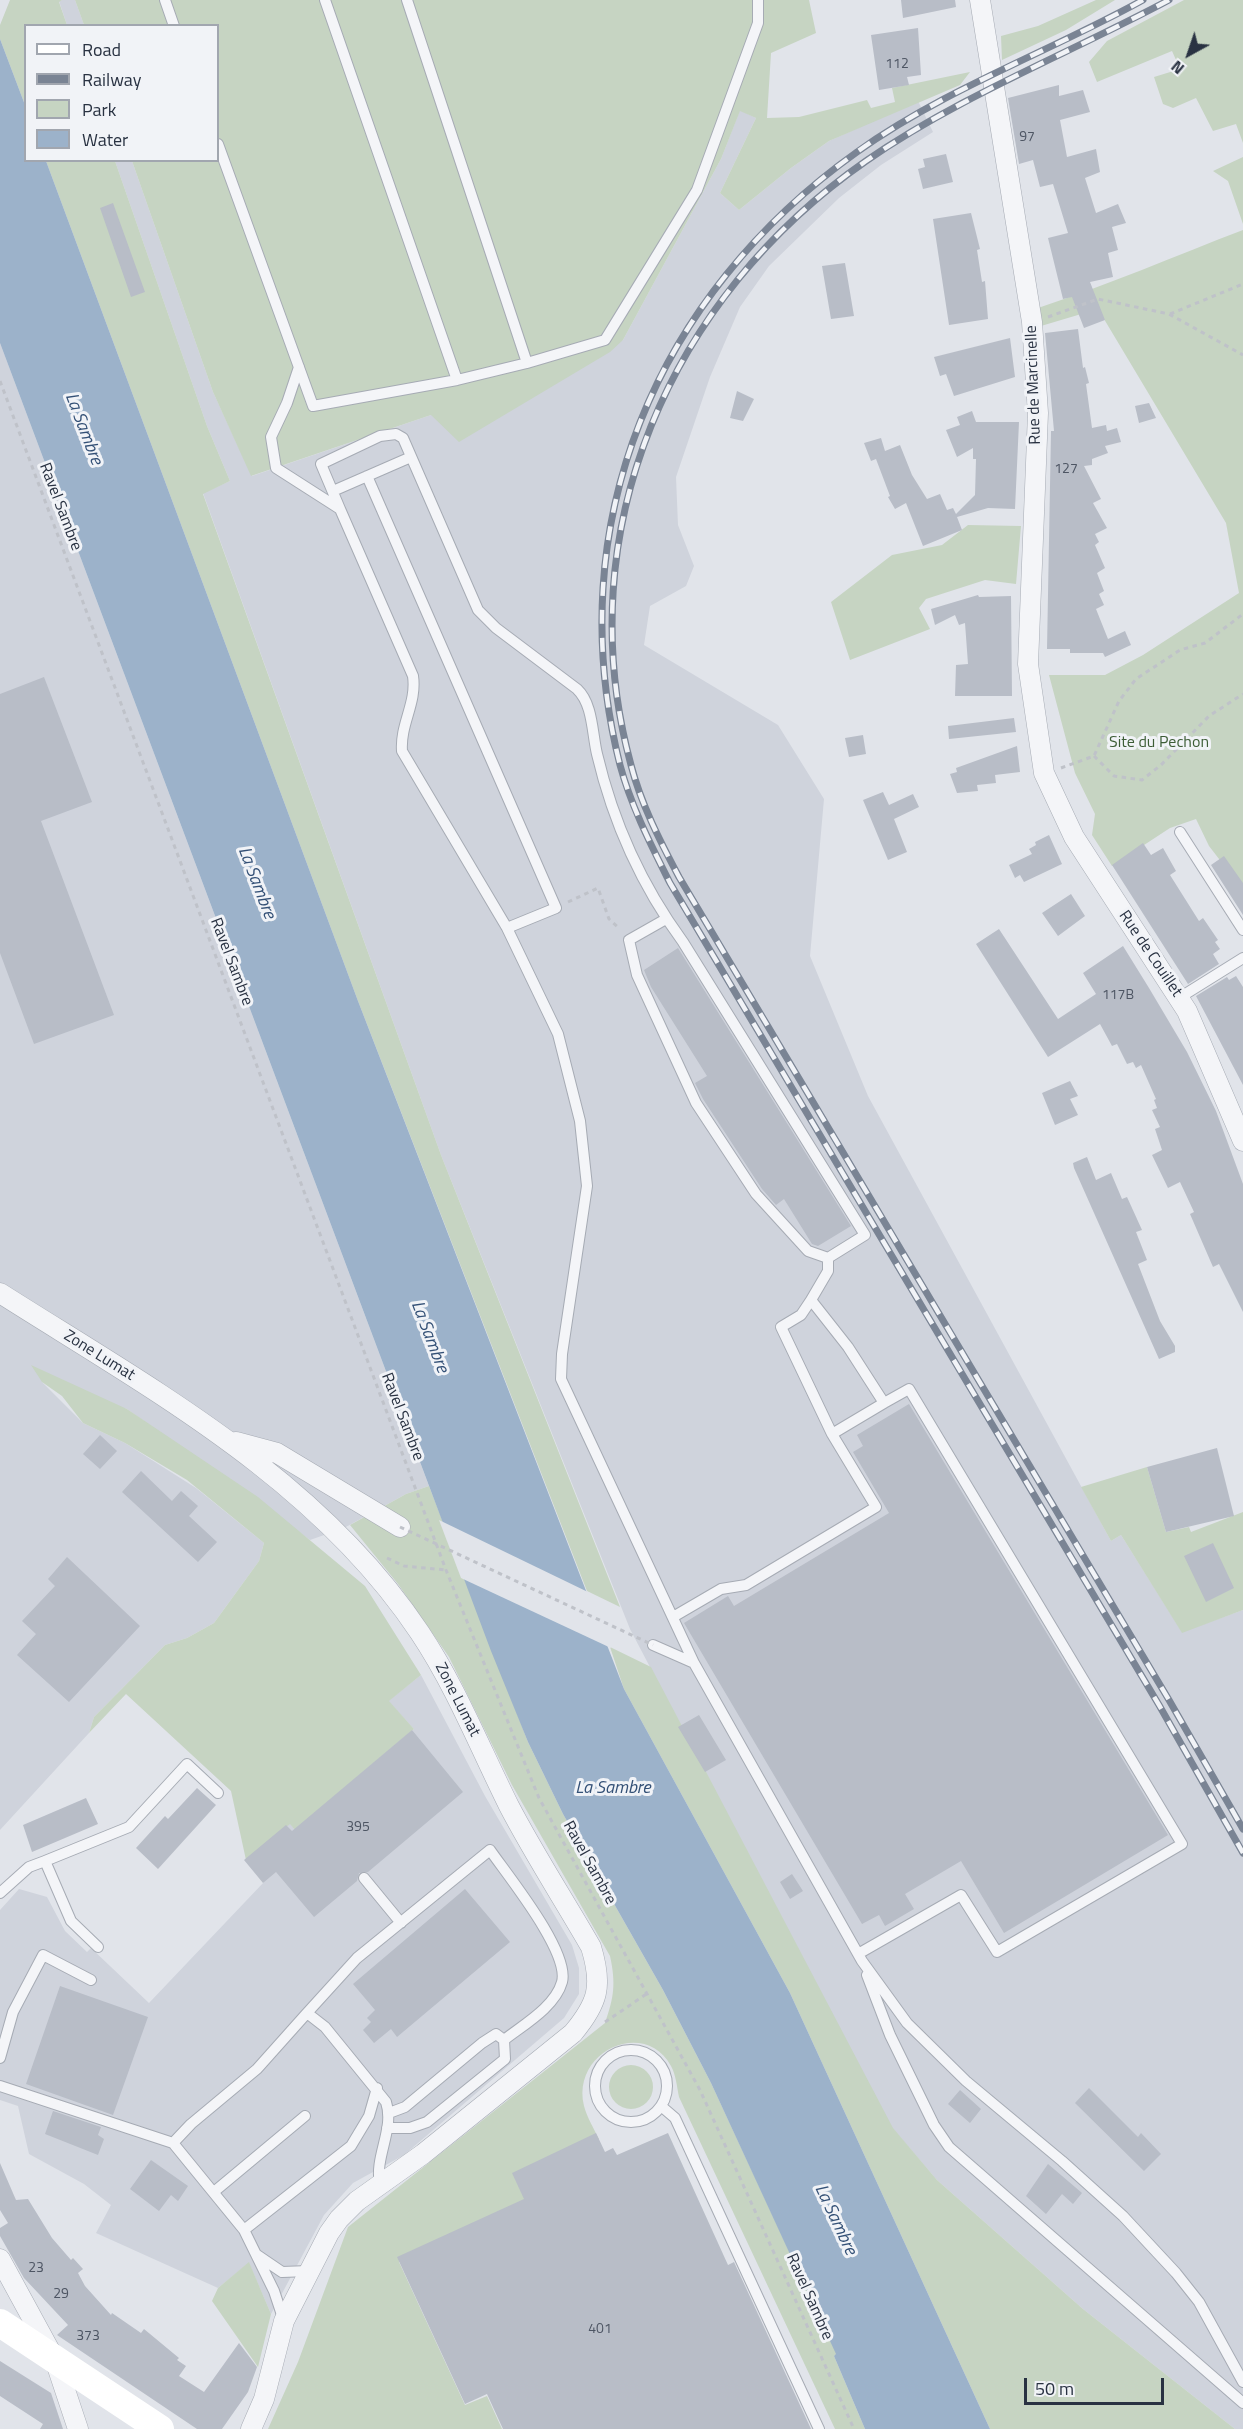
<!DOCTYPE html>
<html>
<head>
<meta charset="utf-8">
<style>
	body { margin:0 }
	#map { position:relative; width:1243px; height:2429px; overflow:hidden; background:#e1e4ea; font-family:"Titillium Web",sans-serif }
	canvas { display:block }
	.legend { position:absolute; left:24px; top:24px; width:195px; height:138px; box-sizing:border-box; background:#f1f3f7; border:2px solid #a1a6af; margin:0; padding:8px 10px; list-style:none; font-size:18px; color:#293242 }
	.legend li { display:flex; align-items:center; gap:12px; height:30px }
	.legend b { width:30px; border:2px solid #a1a6af }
	.north { position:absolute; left:1159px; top:24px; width:60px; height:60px; -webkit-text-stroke:4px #f1f3f7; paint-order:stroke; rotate:220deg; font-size:16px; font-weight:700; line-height:24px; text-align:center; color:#293242 }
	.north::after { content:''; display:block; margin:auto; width:21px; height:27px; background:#293242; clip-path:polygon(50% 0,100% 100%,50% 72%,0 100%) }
	.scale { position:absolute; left:1024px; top:2378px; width:140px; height:27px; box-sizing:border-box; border:3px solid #293242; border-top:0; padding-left:8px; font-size:18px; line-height:21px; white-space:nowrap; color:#293242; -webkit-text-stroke:4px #f1f3f7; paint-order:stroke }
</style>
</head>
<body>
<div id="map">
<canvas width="1243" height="2429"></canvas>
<ul class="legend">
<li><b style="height:8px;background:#fff"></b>Road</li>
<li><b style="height:8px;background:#7a8494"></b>Railway</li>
<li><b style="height:16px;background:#c6d4c2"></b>Park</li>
<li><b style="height:16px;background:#9cb2ca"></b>Water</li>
</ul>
<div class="north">N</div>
<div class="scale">50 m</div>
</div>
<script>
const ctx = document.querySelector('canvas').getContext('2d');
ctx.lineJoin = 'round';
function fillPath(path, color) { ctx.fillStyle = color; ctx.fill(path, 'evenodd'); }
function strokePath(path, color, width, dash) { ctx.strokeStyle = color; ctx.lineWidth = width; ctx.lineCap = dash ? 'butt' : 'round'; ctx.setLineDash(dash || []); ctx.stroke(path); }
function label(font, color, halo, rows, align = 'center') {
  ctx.font = font + ' "Titillium Web",sans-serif'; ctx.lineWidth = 6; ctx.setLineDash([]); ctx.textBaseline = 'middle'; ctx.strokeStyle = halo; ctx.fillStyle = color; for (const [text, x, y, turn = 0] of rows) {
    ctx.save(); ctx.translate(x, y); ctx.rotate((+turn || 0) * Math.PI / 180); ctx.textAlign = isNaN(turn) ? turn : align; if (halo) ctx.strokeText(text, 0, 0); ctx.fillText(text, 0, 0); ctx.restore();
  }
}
const built = new Path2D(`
	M62,0H75L84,25H67L59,1Z
	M918,101L933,132L881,165L839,198L769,266L740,307L710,377L676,477L678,525L694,566L686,586L650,606L644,645L778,725L824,799L810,956L868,1096L1111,1541L1121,1535L1182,1632L1243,1610V2429H1235L1083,2309L937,2180L892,2128L630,1629L441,1155L203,493L230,481L207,426L115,161H132L213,392L252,476L431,415L623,340L721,159L740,110L756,118L720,193L739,210L791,168L829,141Z
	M0,343L429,1486L406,1494L344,1528L310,1540L127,1409L42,1382L83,1423L125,1443L196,1488L264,1543L259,1561L214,1623L187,1638L165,1645L94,1717L89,1733L0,1830Z
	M421,1675L485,1796L572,1945L579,1968V1994L564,2018L404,2155L353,2183L324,2215L271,2314L249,2263L218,2288L96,2233L111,2205L84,2184L29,2154L18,2106L0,2100V1910L19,1889L47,1897L65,1931L87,1952L91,1948L149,2003L264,1882L246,1860L290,1823L295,1830L414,1729L388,1701Z`);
const green = new Path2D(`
	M10,0H62L59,2L67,25L26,26L25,105L0,39V25Z
	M75,0H809L816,33L771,53L767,118L799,117L867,100L871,108L895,102L892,88L970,72L960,85L829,141L791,168L739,210L720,193L756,118L740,111L721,159L623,340L610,352L459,442L431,415L251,476L213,392L132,161L218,160V26L84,25Z
	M1096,0H1115L1066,30L1002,60L1001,36L1038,26Z
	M1184,0H1243V143L1236,124L1213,131L1196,98L1173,108L1163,104L1154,77L1180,69L1172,51L1097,82L1089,62L1107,41Z
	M1243,157V224L1228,181L1213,171Z
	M46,161H115L207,426L230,481L203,494L441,1155L620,1607L587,1591L358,1001Z
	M1243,230V890L1209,846L1196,819L1170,828L1112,866L1092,835L1095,814L1075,773L1049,675H1105L1143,655L1239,593L1226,523L1098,309L1041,326L1038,308C1108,285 1175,256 1243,230Z
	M968,525L1021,526L1016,584L985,580L926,599L919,608L930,629L850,660L831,602L892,555L942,545Z
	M31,1365L127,1409L258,1497L365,1586L421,1675L389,1701L414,1729L295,1830L290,1824L246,1860L231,1791L126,1694L89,1733L94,1717L165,1645L187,1638L214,1623L259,1561L264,1543L187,1480L125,1443L83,1423L62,1396L42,1382Z
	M1147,1467L1166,1532L1189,1527L1191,1532L1243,1512V1610L1182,1633L1121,1535L1111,1541L1081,1487Z
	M429,1486L528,1742L563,1814L663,1990L711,2083L837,2354L834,2356L865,2429H835L679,2097C677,2087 676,2075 671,2066C645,2018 571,2051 584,2106C587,2117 594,2129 599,2139L515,2177L527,2204L399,2262L465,2405L487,2396L502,2429H268L298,2362L348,2227L605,2023C614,1997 616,1984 610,1956L512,1785L449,1657L398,1584L350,1525L406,1494Z
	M610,1647L651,1667L893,2128L937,2180L1083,2309L1235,2429H990L790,1993L624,1689Z
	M609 2087a22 22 0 1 1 44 0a22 22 0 1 1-44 0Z
	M249,2262L271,2314L258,2367L212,2301L218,2288Z`);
const water = new Path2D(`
	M0,39L25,105L26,160L46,161L358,1001L624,1689L790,1993L990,2429H865L834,2356L836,2354L711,2083L663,1990L563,1814L528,1742L491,1651L0,343Z`);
const pier = new Path2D(`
	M439,1520L590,1593L611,1648L461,1578Z`);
const building = new Path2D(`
	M901,0H955L956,7L903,18Z
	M918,28L921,75L907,77L909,85L879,90L871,35Z
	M1059,85V96L1083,90L1090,112L1060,120L1067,157L1096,149L1100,172L1085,178L1096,213L1118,204L1126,223L1112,227L1118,250L1108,253L1113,277L1090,282L1105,320L1084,328L1072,297L1063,299L1048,238L1068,233L1053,184L1040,187L1033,160L1019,164L1008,98Z
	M946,154L953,182L923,189L918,169L925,167L923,159Z
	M113,203L145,292L131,297L100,208Z
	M971,213L980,249L977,250L982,282L985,281L988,319L949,325L933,219Z
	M845,263L854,316L831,319L822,266Z
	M1078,329L1083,368L1085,367L1089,383L1086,384L1092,428L1106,425L1107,431L1117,428L1121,442L1105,446L1108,453L1092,459V465L1084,466L1101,499L1093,503L1107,528L1095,534L1099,542L1095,545L1105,568L1097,573L1104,591L1099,594L1104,605L1096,609L1108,639L1125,631L1131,645L1105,657L1103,653H1070V649H1047L1051,431H1054L1045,333Z
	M1010,338L1015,377L954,396L946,374L940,376L934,357Z
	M737,391L754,399L743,421L730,418Z
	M1149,403L1156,418L1139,423L1135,406Z
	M972,411L976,422H1019L1015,509L988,508L957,517L962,530L923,546L906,503L895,509L888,497L890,496L876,459L871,461L864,443L881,438L885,451L900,445L912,475L927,499L940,494L947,510L953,508L956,514L975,495L976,459H973V448L957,457L946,430L960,425L957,417Z
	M978,595L979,597L1011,596L1012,696H955L956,665L968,664L965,623L959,625L955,615L935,625L931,609Z
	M44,677L92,802L41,821L114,1015L34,1044L0,953V694Z
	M1014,718L1016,732L949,739L948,726Z
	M863,735L866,754L849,757L845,738Z
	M1017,746L1020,772L995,775L996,783L977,785L978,791L957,793L950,774L957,772L956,768Z
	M883,792L889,805L913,794L919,807L894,819L907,852L888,860L863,800Z
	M1049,835L1062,864L1024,882L1020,875L1015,878L1009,865L1032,854L1029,849L1036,845L1035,842Z
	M1143,843L1151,855L1163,848L1176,871L1170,875L1199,921L1203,918L1218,940L1215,942L1220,949L1213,954L1219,964L1188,984L1112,865Z
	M1224,856L1243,883V915L1211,865Z
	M1071,894L1085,916L1058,936L1042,913Z
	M999,929L1058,1019L1096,994L1083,973L1123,946L1149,988L1187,1052L1216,1111L1243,1184V1312L1219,1264L1213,1267L1190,1214L1194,1212L1180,1182L1168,1188L1152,1155L1162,1150L1155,1129L1160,1127L1152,1110L1157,1108L1154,1100L1156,1099L1141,1065L1136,1068L1133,1062L1127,1064L1117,1044L1112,1046L1100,1024L1048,1057L976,944Z
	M678,948L851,1226L818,1246L812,1244L784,1199L776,1205L762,1189L703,1099L695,1083L707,1076L651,987L644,970Z
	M1236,976L1243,987V1085L1196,996L1227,977L1229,980Z
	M1070,1081L1078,1096L1070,1099L1078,1115L1055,1125L1042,1093Z
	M1087,1157L1096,1180L1111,1173L1122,1199L1127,1197L1142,1230L1136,1232L1147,1260L1138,1264L1160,1321L1175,1346V1352L1159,1359L1074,1168L1073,1163Z
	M909,1404L1168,1835L1004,1933L961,1861L905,1894L914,1909L885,1926L879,1915L862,1924L684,1623L728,1596L734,1606L889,1513L853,1452L863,1446L857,1435Z
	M100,1435L117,1451L100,1469L83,1454Z
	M1217,1448L1234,1516L1166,1532L1147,1467Z
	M141,1471L172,1501L181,1491L198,1506L189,1516L217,1542L198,1562L122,1492Z
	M1213,1543L1234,1588L1206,1602L1184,1556Z
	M67,1557L140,1626L69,1702L17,1655L36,1634L22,1621L55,1586L48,1579Z
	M699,1715L726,1760L705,1772L678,1727Z
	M412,1730L463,1792L368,1872L359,1873L357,1881L314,1917L276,1872L263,1883L244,1860L286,1825L292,1831Z
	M197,1788L216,1805L158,1869L136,1848L165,1816L168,1819Z
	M86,1798L98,1824L32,1852L23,1825Z
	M792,1874L803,1891L790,1899L780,1882Z
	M465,1889L510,1942L397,2037L391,2029L374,2043L363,2030L371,2022L367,2018L375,2010L353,1984Z
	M60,1986L148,2017L113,2115L26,2084Z
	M1089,2088L1138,2137L1141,2133L1161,2154L1144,2171L1075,2103Z
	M960,2090L981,2109L970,2123L948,2104Z
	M53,2111L101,2127L98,2135L104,2139L98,2155L45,2134Z
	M596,2133L605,2152L613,2148L617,2155L668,2133L728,2265L734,2262L811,2429H503L487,2394L465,2404L397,2257L524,2199L512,2173Z
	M151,2160L188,2186L178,2201L171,2195L159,2211L130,2189Z
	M0,2163L16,2200L28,2199L52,2238L71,2260L73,2258L83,2269L78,2273L85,2286L111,2315L112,2313L141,2333L144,2329L179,2358L177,2360L186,2366L179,2376L204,2392L239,2343L257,2367L248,2392L222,2429H197L57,2335L68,2325L24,2278L0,2236V2228L8,2223L0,2210Z
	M1048,2164L1082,2193L1073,2204L1062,2194L1046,2214L1026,2196Z
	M0,2361L51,2393L63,2429H40L43,2424L0,2396Z`);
const path = new Path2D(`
	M1170,314L1243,284
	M1048,317L1098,299L1169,314L1243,355
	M0,381L446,1570L539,1798L700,2090L854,2429
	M1094,756L1114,776L1142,780L1161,765L1209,716L1243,694
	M1061,768L1094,756L1119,701L1136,679L1180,650L1205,643L1243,614
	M568,902L598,888L609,919L620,929
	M387,1558L404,1566L446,1570
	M605,2022L648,1993`);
const service = new Path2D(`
	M165,0L174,26
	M325,0L457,380L527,363
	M407,0L527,363L605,340L697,190L758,23V0
	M218,144L313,406L457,380
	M299,367L287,403L271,437L276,468L340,509L413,676C417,703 400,724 402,751L507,928L558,1034L580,1121L587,1186L562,1354L561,1379L694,1663
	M367,476L556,908L507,928
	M333,491L411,457
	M340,509L321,464L380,436L396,434L403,438L478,610L496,628L577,689C593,704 592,733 597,754C613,822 642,886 683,942L865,1235L828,1258V1271L811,1300L848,1347L884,1403L832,1434L876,1507L746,1585L721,1589L673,1617
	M1180,832L1243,930
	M666,919L629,940L637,975L696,1103L756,1194L808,1251L828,1258
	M1179,998L1243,958
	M811,1300L801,1315L781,1327L832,1434
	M653,1645L694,1663L862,1961L907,2023L966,2081L1062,2161L1123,2216L1176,2273L1199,2302L1243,2382
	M45,1861L129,1827L187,1764L218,1793
	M364,1878L401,1923
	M0,1893L29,1867L45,1861L71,1921L98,1947
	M858,1954L961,1895L997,1952L1182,1844L909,1389L884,1403
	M867,1975L890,2035L934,2125L949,2147L1243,2403
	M307,2013L357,1958L490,1850C508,1876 570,1952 562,1982C555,2007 523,2025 504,2040
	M595 2086a36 36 0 1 1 72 0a36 36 0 1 1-72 0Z
	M0,2058L13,2012L43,1955L91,1980
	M0,2086L173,2143
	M661,2106L675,2118L819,2429
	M389,2113L405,2107L482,2043L496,2034L504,2040
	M387,2128H410L427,2122L505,2059L504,2040
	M215,2191L305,2116
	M244,2230L351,2146L369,2116L377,2088
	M257,2255L282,2272L309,2271
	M284,2321L274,2291L244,2230L173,2143L191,2124L257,2069L307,2013L325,2027L386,2102C395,2129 374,2157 380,2184`);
const minor = new Path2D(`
	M980,0L1032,322L1038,413L1028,664L1044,773L1074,837L1187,1011L1243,1141
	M0,1293C151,1389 318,1479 420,1633C456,1687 480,1748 509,1806C534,1854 564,1900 591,1947C603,1986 598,2003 573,2033L423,2154L357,2201L339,2219L329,2233L284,2321L264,2399L251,2429
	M236,1442L277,1453L400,1527
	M0,2259L55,2360L78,2429`);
const secondary = new Path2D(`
	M0,2323L160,2429`);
const rail = new Path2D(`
	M1143,0C1049,52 945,89 857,152C656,295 559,524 620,765C631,806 651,845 670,883L1159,1705L1243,1853
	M1169,0C1068,54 960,96 866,161C670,297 567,531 631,765C641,804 660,841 679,877L1169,1700L1243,1829`);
const pathBridge = new Path2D(`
	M400,1527L653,1645`);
const numberNames = [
	["112",897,65],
	["97",1027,138],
	["127",1066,470],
	["117B",1118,996],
	["395",358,1828],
	["23",36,2269],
	["29",61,2295],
	["401",600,2330],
	["373",88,2337]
];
const streetNames = [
	["Rue de Marcinelle",1034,385,-92],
	["Ravel Sambre",60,507,69],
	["Rue de Couillet",1150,954,56],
	["Ravel Sambre",231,962,69],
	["Zone Lumat",99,1356,32],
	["Ravel Sambre",402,1417,69],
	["Zone Lumat",457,1700,63],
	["Ravel Sambre",589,1863,61],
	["Ravel Sambre",809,2297,66]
];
const parkNames = [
	["Site du Pechon",1159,743]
];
const waterNames = [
	["La Sambre",83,429,69],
	["La Sambre",256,883,69],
	["La Sambre",429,1337,69],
	["La Sambre",613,1789],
	["La Sambre",835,2220,65]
];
fillPath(built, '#cfd3dc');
fillPath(green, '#c6d4c2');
fillPath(water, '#9cb2ca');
fillPath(pier, '#e1e4ea');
fillPath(building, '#b8bdc7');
strokePath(service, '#a6abb4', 12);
strokePath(minor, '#a6abb4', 21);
strokePath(path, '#bfc2c9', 3, [4.5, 4.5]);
strokePath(service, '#f4f5f8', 10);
strokePath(minor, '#f4f5f8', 20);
strokePath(secondary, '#fff', 28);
strokePath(rail, '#7a8494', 7);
strokePath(rail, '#f1f3f7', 4.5, [14]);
strokePath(pathBridge, '#bfc2c9', 3, [4.5, 4.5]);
label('14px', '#4d5563', null, numberNames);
label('16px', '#293242', '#f1f3f7', streetNames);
label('16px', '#3d5d36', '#f1f3f7', parkNames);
label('italic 18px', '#335076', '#f1f3f7', waterNames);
</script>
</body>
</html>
